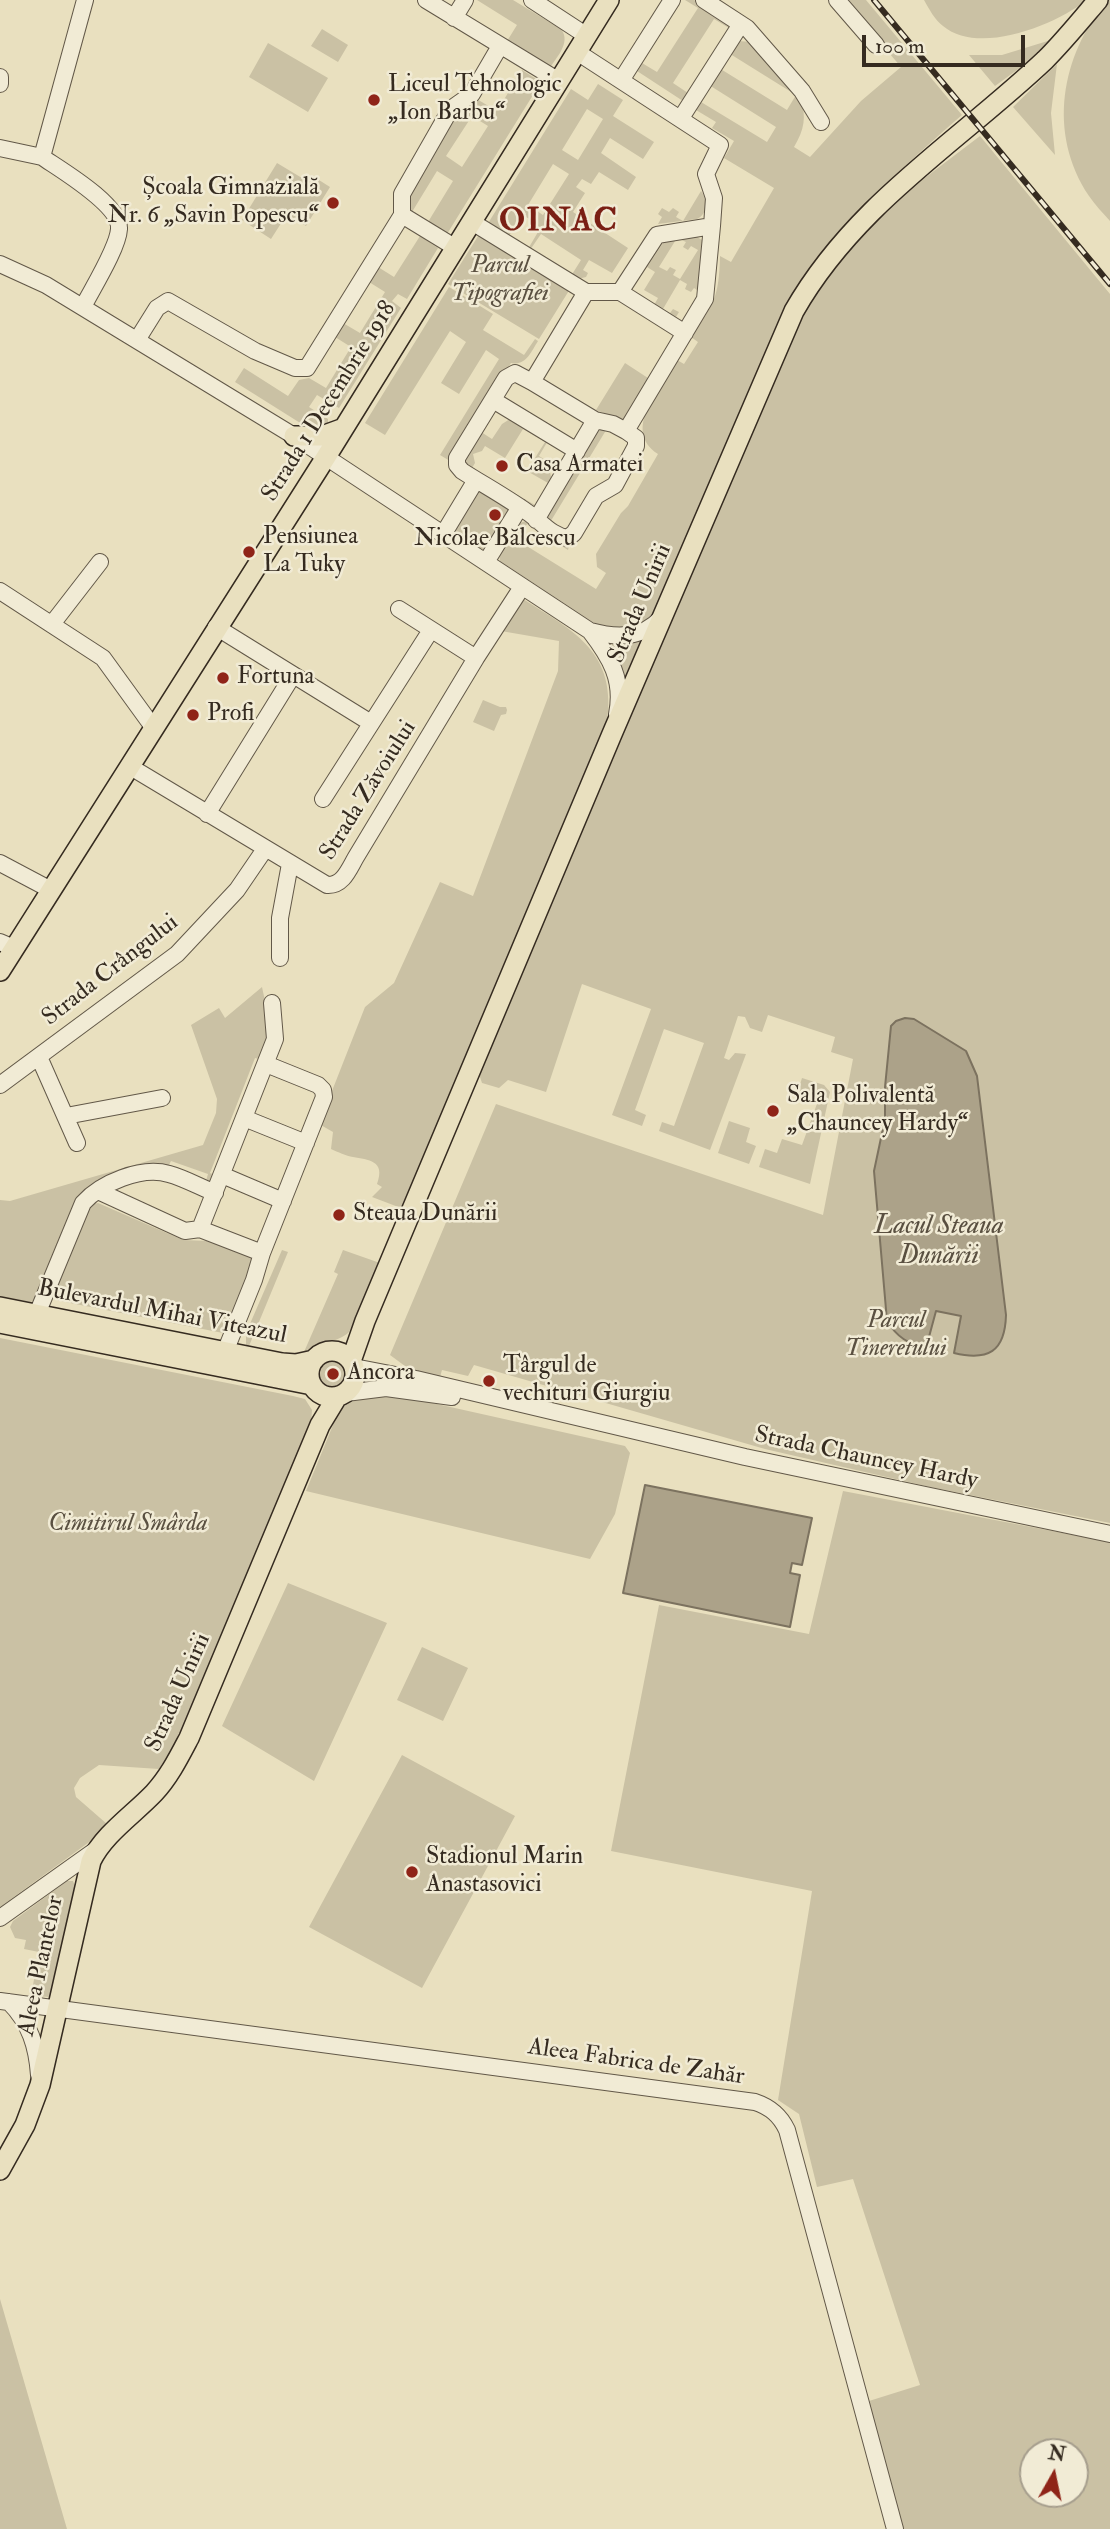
<!DOCTYPE html>
<html>
<head>
<meta charset="utf-8">
<style>
	body { margin:0 }
	#map { position:relative; width:1110px; height:2529px; overflow:hidden; background:#e9e0bf; font-family:"IM FELL Double Pica",serif }
	canvas { display:block }
	.north { position:absolute; left:1019px; top:2438px; width:70px; height:70px; box-sizing:border-box; background:#f1ebd5; border:2px solid #a69e8d; border-radius:50%; rotate:9deg; font-size:19px; font-weight:700; line-height:28px; text-align:center; color:#352b20 }
	.north::after { content:''; display:block; margin:auto; width:24px; height:32px; background:#8f2418; clip-path:polygon(50% 0,100% 100%,50% 72%,0 100%) }
	.scale { position:absolute; left:862px; top:35px; width:163px; height:32px; box-sizing:border-box; border:4px solid #352b20; border-top:0; padding-left:9px; font-size:21px; line-height:24px; white-space:nowrap; color:#352b20; -webkit-text-stroke:5px #f1ebd5; paint-order:stroke }
</style>
</head>
<body>
<div id="map">
<canvas width="1110" height="2529"></canvas>
<div class="north">N</div>
<div class="scale">100 m</div>
</div>
<script>
const ctx = document.querySelector('canvas').getContext('2d');
ctx.lineJoin = 'round';
function fillPath(path, color) { ctx.fillStyle = color; ctx.fill(path, 'evenodd'); }
function strokePath(path, color, width, dash) { ctx.strokeStyle = color; ctx.lineWidth = width; ctx.lineCap = dash ? 'butt' : 'round'; ctx.setLineDash(dash || []); ctx.stroke(path); }
function label(font, color, halo, rows, align = 'center') {
  ctx.font = font + ' "IM FELL Double Pica",serif'; ctx.lineWidth = 5; ctx.setLineDash([]); ctx.textBaseline = 'middle'; ctx.strokeStyle = halo; ctx.fillStyle = color; for (const [text, x, y, turn = 0] of rows) {
    ctx.save(); ctx.translate(x, y); ctx.rotate((+turn || 0) * Math.PI / 180); ctx.textAlign = isNaN(turn) ? turn : align; if (halo) ctx.strokeText(text, 0, 0); ctx.fillText(text, 0, 0); ctx.restore();
  }
}
const green = new Path2D(`
	M477,0H513L561,29C572,43 555,59 547,72L504,46L517,25Z
	M685,0H694L732,24L729,28L714,19L673,83L688,93L683,101L637,71L642,63L657,72L698,8Z
	M844,0H866L962,115C894,174 829,234 785,312L652,615L637,625L622,627L599,626L506,565L500,561L499,555L520,523L528,520L569,546L568,550L527,524L517,540L596,589L606,573L597,567L596,554L621,513L628,506L658,454C621,430 661,387 677,360L684,364L698,342L691,337C714,303 719,298 720,256L731,262L774,188L724,158L734,141L712,128L716,122L691,107L701,102L767,142L776,127L709,85L719,68L787,110L796,95L727,52L738,41L752,42C760,48 767,57 775,65C798,91 816,112 794,147L810,157L861,101L901,67Z
	M924,0H1087C1055,25 979,56 943,26C935,20 929,9 924,0Z
	M1107,0H1110V221C1103,213 1095,205 1089,196C1047,133 1061,56 1107,0Z
	M322,29L348,45L338,62L311,46Z
	M1051,40H1054V43L995,86L969,55H1002Z
	M268,43L328,78L308,112L249,77Z
	M1057,64L1051,113L1055,155L1013,107Z
	M522,70L541,82L447,234L428,222L453,181L437,171L412,212L405,200L455,113L475,98L497,111ZM472,116L488,126L462,167L446,156Z
	M598,84L623,100L613,116L654,142L643,159L610,138L601,153L636,177L628,190L599,172L591,184L582,179L576,187L585,193L573,212L628,248L612,273L589,260L583,270L588,273L586,277L578,279L571,276L581,260L541,234L530,250L528,249L538,232L534,229L537,224L523,215L508,237L487,225L571,89L588,100ZM587,109L603,119L578,160L562,150ZM553,164L569,174L543,215L528,205Z
	M980,136L1110,294V1523L930,1487L765,1449L474,1365L468,1376L442,1370L440,1377L409,1369L390,1355L496,1104L823,1215L853,1059L831,1052L835,1037L768,1015L762,1032L750,1028L745,1017L738,1016L724,1058L729,1060L735,1053L746,1054L710,1150L659,1131L662,1122L674,1126L704,1043L664,1029L635,1110L646,1115L642,1126L612,1115L651,1009L582,984L546,1092L508,1080L499,1088L482,1083L479,1074L801,313L855,238L905,193Z
	M277,163L307,181L311,175L330,187L306,226L287,214L271,239L242,220Z
	M701,191C708,200 708,214 697,219L658,224L662,217L658,214L662,208L669,212L673,208L679,212L676,217L683,221Z
	M480,233L570,289L539,339L448,284Z
	M694,235L702,240L699,278L701,298L687,322L682,324L653,307L658,298L644,290L655,272L647,267L665,240ZM677,238L686,242L683,247L688,250L691,246L698,250L680,279L673,275L676,270L670,267L667,271L659,267ZM680,280L687,284L685,289L691,292L694,288L700,292L683,321L676,317L679,312L673,309L670,313L663,309Z
	M420,236L438,248L407,299L398,294L392,301L401,308L339,408L317,395L309,407L328,419V425L312,428L305,426L235,382L244,368L288,396L299,380L309,378L326,388L351,347L335,337L343,323L360,333L385,292L369,282L378,267L394,277Z
	M449,287L493,314L483,330L524,355L535,339L538,341C531,352 526,366 511,363L450,461L440,455L499,359L486,350L459,394L441,383L466,342L450,331L385,435L365,423Z
	M625,363L651,380L627,422L596,410Z
	M510,419L549,439L539,456L555,466L550,472L553,486L542,506L528,508L511,498L514,493L535,505L547,491L545,488L548,483L527,471L545,442L523,429L505,458L485,446L482,451L473,454L475,463L472,468L492,480L489,485L460,462L478,430L492,439L502,424Z
	M603,423L608,427L549,524L544,520Z
	M477,487L513,508L485,551L453,532Z
	M523,599C575,632 617,652 607,723L411,1188L401,1208L372,1197L382,1187L377,1184C386,1160 368,1160 353,1157C346,1156 338,1152 331,1149L333,1132L319,1124L365,1007L394,983L440,882L473,896L558,671L559,641L501,631Z
	M644,640L628,679L625,678L611,643Z
	M483,700L500,707H506L507,710L506,714L501,715L494,731L473,722Z
	M262,987L271,1029L263,1060L255,1058L210,1173L217,1176L212,1181H206L208,1174L171,1161L168,1167C129,1172 94,1169 74,1207L36,1301L30,1302L0,1296V1200L10,1201L203,1145L216,1113L217,1099L191,1025L219,1008L225,1018Z
	M802,1078L824,1085L830,1092L810,1184L759,1167L765,1149L777,1153L782,1139L802,1145L818,1101L797,1094Z
	M729,1121L750,1128L746,1142L756,1146L749,1164L718,1153Z
	M98,1203L183,1240L209,1241L251,1256L253,1260L228,1331L223,1333L55,1300L53,1298L88,1209L90,1205Z
	M282,1250L288,1252L249,1346L246,1345V1333Z
	M343,1250L380,1263L349,1332C338,1343 319,1342 304,1352L338,1274L334,1272Z
	M0,1338L293,1396L305,1399L312,1410L311,1425L281,1498H279L177,1741L159,1769L99,1765L80,1778L74,1788L76,1797L107,1824L92,1840L0,1907Z
	M320 1374a13 13 0 1 1 26 0a13 13 0 1 1-26 0Z
	M385,1396L419,1400L625,1446L630,1453L615,1514L590,1559L306,1491L342,1403Z
	M843,1491L1110,1542V2529H900L869,2401L920,2385L853,2179L817,2187L799,2114L778,2100L812,1891L611,1851L659,1605L809,1634ZM1033,2452H1075V2494H1033Z
	M288,1583L387,1623L314,1781L222,1726Z
	M422,1647L468,1668L443,1721L397,1700Z
	M402,1755L515,1816L422,1988L309,1927Z
	M67,1881H73L75,1886L51,1997L31,1996L39,1952L24,1949L26,1940L15,1938L10,1927L13,1921Z
	M0,2299L67,2529H0Z`);
const water = new Path2D(`
	M905,1018L914,1019L966,1051L977,1076L1006,1315C1005,1352 988,1361 954,1353L961,1316L936,1311L926,1348C908,1344 897,1337 887,1321L874,1171L885,1119V1087L891,1026L896,1021Z
	M645,1485L812,1518L802,1565L792,1563L790,1573L800,1575L790,1627L623,1593Z`);
const minor = new Path2D(`
	M426,0L559,81
	M532,0L587,36
	M704,0L747,28L802,91L821,122
	M837,0L876,45
	M454,18L465,0
	M577,52L720,145L706,174L714,198L712,226L657,235L620,292
	M0,77V84
	M622,79L672,0
	M681,118L741,24
	M0,148L42,157L85,0
	M42,157C61,170 121,205 119,229C118,248 92,289 83,307
	M402,215L456,248
	M472,222L586,292H620L685,333
	M0,264L46,285L294,436L590,631C610,657 624,680 617,714
	M586,292L532,382L515,373L506,378L457,458V465L462,471C484,485 506,497 527,512C541,521 551,536 568,538L574,533L596,496L615,485L636,446V438L626,431
	M137,340L157,308L168,301L255,351L295,368H307L402,215V194L446,117L455,106L472,94L500,46
	M532,382L595,420L613,424L626,431L705,299L712,226
	M493,400L577,451
	M536,520L595,420
	M444,533L476,480
	M486,562L520,507
	M0,591L103,658L153,727
	M399,609L476,658
	M52,624L100,562
	M216,627L371,723
	M590,631C616,638 642,639 661,618
	M129,766L327,885C343,886 349,869 356,857L476,658L522,587
	M323,799L431,630
	M207,814L293,675
	M0,863L51,890
	M0,942L14,948
	M280,958V918L290,864
	M39,1057L77,1143
	M0,1085L177,954L237,890L265,849
	M66,1116L162,1098
	M244,1118L306,1143
	M222,1175L283,1201
	M98,1191L185,1231L200,1229L275,1039L272,1003
	M200,1229L262,1253L254,1280L225,1352
	M262,1253L324,1097L323,1090L318,1085L266,1064
	M37,1314L83,1203C101,1183 141,1166 169,1174C184,1178 200,1187 215,1193
	M354,1367L416,1379L745,1457L1110,1534
	M346,1393L386,1388L452,1397
	M0,1918L97,1849
	M0,2001L755,2102C770,2107 780,2115 787,2130L895,2529
	M9,2002C30,2023 37,2047 39,2075`);
const major = new Path2D(`
	M294,436H322L344,428
	M0,971L326,457L609,0
	M0,1307L282,1363L296,1364L314,1360
	M0,1323L312,1385
	M309 1374a23 23 0 1 1 46 0a23 23 0 1 1-46 0Z
	M351,1361L365,1321L612,734L794,311C855,204 957,143 1045,60C1064,41 1081,20 1098,0
	M0,2170L25,2125L40,2085L91,1861C104,1834 133,1815 154,1793C169,1777 179,1757 189,1738L320,1425L337,1397`);
const rail = new Path2D(`
	M874,0L1110,284`);
const markers = [
	[374,100,7,"#8f2418"],
	[333,203,7,"#8f2418"],
	[502,466,7,"#8f2418"],
	[495,515,7,"#8f2418"],
	[249,552,7,"#8f2418"],
	[223,678,7,"#8f2418"],
	[193,715,7,"#8f2418"],
	[773,1111,7,"#8f2418"],
	[339,1215,7,"#8f2418"],
	[333,1374,7,"#8f2418"],
	[489,1381,7,"#8f2418"],
	[412,1872,7,"#8f2418"]
];
const poiNames = [
	["Liceul Tehnologic",388,86],
	["„Ion Barbu“",388,114],
	["Școala Gimnazială",319,189,"right"],
	["Nr. 6 „Savin Popescu“",319,217,"right"],
	["Casa Armatei",516,466],
	["Pensiunea",263,538],
	["La Tuky",263,566],
	["Nicolae Bălcescu",495,540,"center"],
	["Fortuna",237,678],
	["Profi",207,715],
	["Sala Polivalentă",787,1097],
	["„Chauncey Hardy“",787,1125],
	["Steaua Dunării",353,1215],
	["Târgul de",503,1367],
	["vechituri Giurgiu",503,1395],
	["Ancora",347,1374],
	["Stadionul Marin",426,1858],
	["Anastasovici",426,1886]
];
const parkNames = [
	["Parcul",500,267],
	["Tipografiei",500,295],
	["Parcul",896,1322],
	["Tineretului",896,1350],
	["Cimitirul Smârda",128,1525]
];
const streetNames = [
	["Strada 1 Decembrie 1918",330,402,-58],
	["Strada Unirii",641,604,-67],
	["Strada Zăvoiului",369,791,-58],
	["Strada Crângului",111,971,-38],
	["Bulevardul Mihai Viteazul",162,1313,11],
	["Strada Chauncey Hardy",866,1459,12],
	["Strada Unirii",179,1693,-66],
	["Aleea Plantelor",42,1966,-78],
	["Aleea Fabrica de Zahăr",636,2063,8]
];
const waterNames = [
	["Lacul Steaua",939,1227],
	["Dunării",939,1257]
];
const districtNames = [
	["OINAC",559,223]
];
fillPath(green, '#cac1a4');
fillPath(water, '#aca289');
strokePath(water, '#7c725f', 2);
strokePath(minor, '#625848', 18);
strokePath(major, '#352b20', 22);
strokePath(minor, '#f1ebd5', 16);
strokePath(major, '#e9e0bf', 19);
strokePath(rail, '#352b20', 6);
strokePath(rail, '#f1ebd5', 3.5, [10]);
for (const [x, y, r, color] of markers) { const dot = new Path2D(); dot.arc(x, y, r, 0, 2 * Math.PI); ctx.fillStyle = color; ctx.fill(dot); strokePath(dot, '#f1ebd5', 2.5); }
label('24px', '#352b20', '#f1ebd5', poiNames, 'left');
label('italic 24px', '#5a5041', '#f1ebd5', parkNames);
label('24px', '#352b20', '#f1ebd5', streetNames);
label('italic 26px', '#594f40', '#f1ebd5', waterNames);
ctx.letterSpacing = '2px';
label('bold 32px', '#7a1f14', '#f1ebd5', districtNames);
ctx.letterSpacing = '0px';
</script>
</body>
</html>
